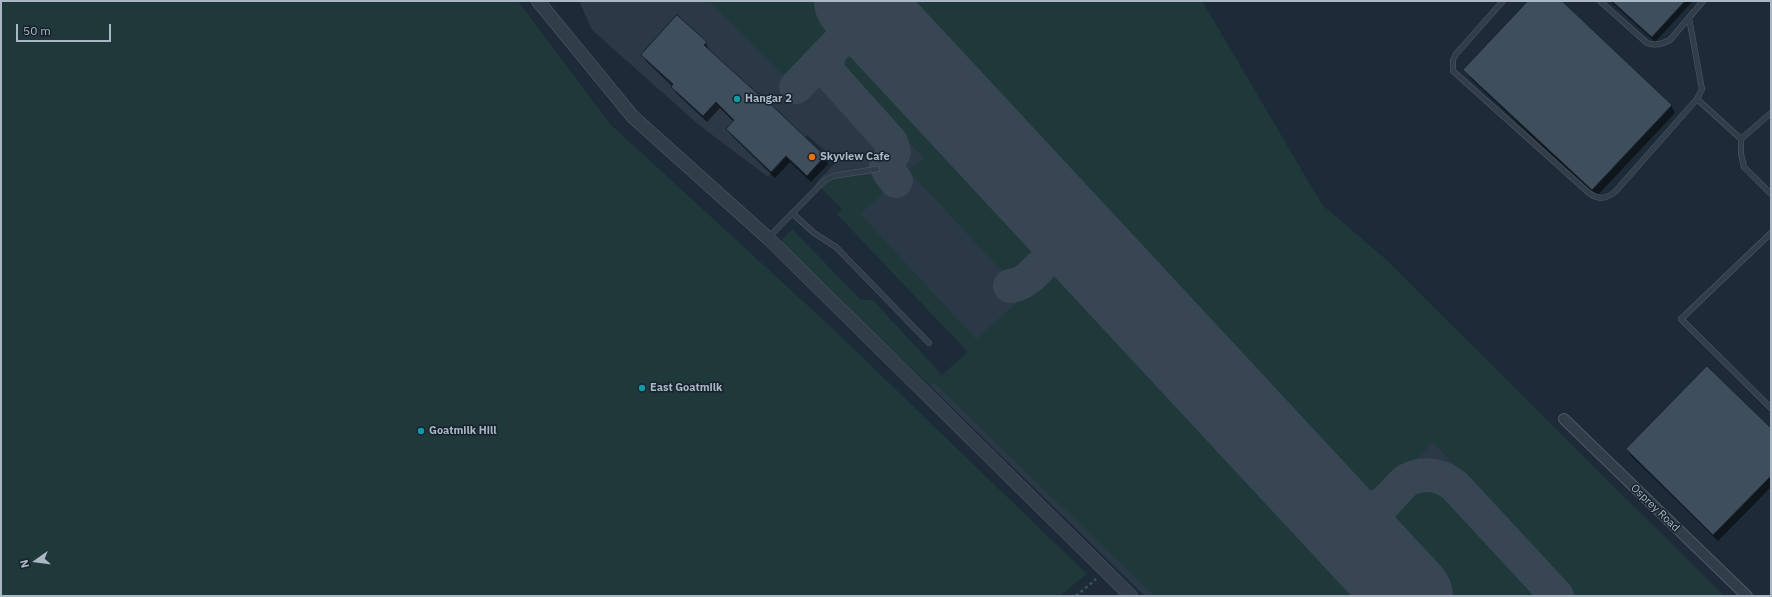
<!DOCTYPE html>
<html>
<head>
<meta charset="utf-8">
<style>
	body { margin:0 }
	#map { position:relative; width:1772px; height:597px; overflow:hidden; background:#1d2b38; font-family:"IBM Plex Sans",sans-serif }
	canvas { display:block }
	.frame { position:absolute; inset:0; border:2px solid #aab8c6; pointer-events:none }
	.north { position:absolute; left:16px; top:541px; width:40px; height:40px; -webkit-text-stroke:3px #17222c; paint-order:stroke; rotate:256deg; font-size:11px; font-weight:700; line-height:16px; text-align:center; color:#aab8c6 }
	.north::after { content:''; display:block; margin:auto; width:14px; height:18px; background:#aab8c6; clip-path:polygon(50% 0,100% 100%,50% 72%,0 100%) }
	.scale { position:absolute; left:16px; top:24px; width:95px; height:18px; box-sizing:border-box; border:2px solid #aab8c6; border-top:0; padding-left:5px; font-size:12px; line-height:14px; white-space:nowrap; color:#aab8c6; -webkit-text-stroke:3px #17222c; paint-order:stroke }
</style>
</head>
<body>
<div id="map">
<canvas width="1772" height="597"></canvas>
<div class="frame"></div>
<div class="north">N</div>
<div class="scale">50 m</div>
</div>
<script>
const ctx = document.querySelector('canvas').getContext('2d');
ctx.lineJoin = 'round';
function fillPath(path, color) { ctx.fillStyle = color; ctx.fill(path, 'evenodd'); }
function strokePath(path, color, width, dash) { ctx.strokeStyle = color; ctx.lineWidth = width; ctx.lineCap = dash ? 'butt' : 'round'; ctx.setLineDash(dash || []); ctx.stroke(path); }
function label(font, color, halo, rows, align = 'center') {
  ctx.font = font + ' "IBM Plex Sans",sans-serif'; ctx.lineWidth = 3; ctx.setLineDash([]); ctx.textBaseline = 'middle'; ctx.strokeStyle = halo; ctx.fillStyle = color; for (const [text, x, y, turn = 0] of rows) {
    ctx.save(); ctx.translate(x, y); ctx.rotate((+turn || 0) * Math.PI / 180); ctx.textAlign = isNaN(turn) ? turn : align; if (halo) ctx.strokeText(text, 0, 0); ctx.fillText(text, 0, 0); ctx.restore();
  }
}
const airport = new Path2D(`
	M579,1H1202L1322,205L1384,258L1724,596H1145L930,386L968,352L837,214L842,209L816,183L837,161L807,135L768,177L699,125L592,30Z`);
const green = new Path2D(`
	M1,1H518L610,124L831,327L1087,574L1059,596H1Z
	M709,1H839C846,11 847,19 842,31L791,82Z
	M886,1H1202L1322,205L1384,258L1724,596H1577L1433,442C1419,455 1387,496 1371,499C1362,500 1354,498 1346,495Z
	M869,41L880,45L1041,217C1047,226 1052,238 1046,249C1044,253 1038,256 1035,259C1022,270 1019,274 1002,271L908,170L924,158L840,68C831,49 854,42 869,41Z
	M882,173L892,185L860,214L976,339L1061,264L1069,262L1086,264L1392,596H1154L934,383L930,386L846,307L780,242L792,229L861,300H873L942,375L968,352L837,214L842,209L821,187L831,180L840,178Z
	M1429,480L1441,481L1451,487L1552,596H1442L1388,538L1385,521L1392,510L1418,484Z`);
const shadow = new Path2D(`
	M1529,1H1561L1671,105L1675,113L1596,197L1469,77L1465,70Z
	M1610,1H1693L1655,42Z
	M706,43L709,50L759,96V95L824,157L828,164L811,182L790,162L775,178L731,135L727,129L734,122L720,108L707,122L676,93L672,86L646,61L642,55Z
	M1771,430V487L1718,541L1631,456L1627,449Z`);
const taxiway = new Path2D(`
	M845,36C854,25 856,14 852,1
	M830,52L827,62L829,73L891,142L894,152L886,165L889,172L896,181
	M796,87L845,36C868,21 876,28 895,43
	M1050,209C1057,225 1060,242 1051,258
	M1010,286C1034,284 1042,254 1065,253C1077,253 1088,258 1099,262
	M1329,509C1349,521 1368,511 1386,502
	M1369,551C1361,528 1380,507 1395,492C1400,487 1405,480 1412,478C1427,472 1443,476 1455,486L1557,596`);
const runway = new Path2D(`
	M857,1L1410,596`);
const building = new Path2D(`
	M1528,1H1562L1672,105L1592,190L1463,70Z
	M1612,1H1685L1652,37Z
	M677,15L707,42L704,45L758,94L759,93L825,156L807,176L786,156L771,172L726,129L734,120L716,102L703,116L671,87L673,84L641,55Z
	M1707,366L1771,428V476L1713,535L1626,449Z`);
const path = new Path2D(`
	M1076,596L1096,579`);
const service = new Path2D(`
	M1503,1L1456,54L1453,60V71L1589,193C1599,200 1606,199 1615,192L1697,99L1702,89L1701,84L1689,18
	M1600,1L1647,43C1656,46 1662,44 1670,40L1703,1
	M1697,99L1741,139L1771,113
	M1741,139V154L1744,167L1771,194
	M792,213L814,233L836,247L929,343
	M1771,233L1681,319L1771,408
	M769,237L824,181L833,176L877,169`);
const minor = new Path2D(`
	M1564,419L1747,596`);
const tertiary = new Path2D(`
	M538,1L633,117L768,238L1131,596`);
const markers = [
	[737,99,4,"#0f9aa8"],
	[812,157,4,"#e8710a"],
	[642,388,4,"#0f9aa8"],
	[421,431,4,"#0f9aa8"]
];
const poiNames = [
	["Hangar 2",745,99],
	["Skyview Cafe",820,157],
	["East Goatmilk",650,388],
	["Goatmilk Hill",429,431]
];
const streetNames = [
	["Osprey Road",1655,508,44]
];
fillPath(airport, '#2b3845');
fillPath(green, '#1f3839');
fillPath(shadow, '#0007');
strokePath(taxiway, '#384654', 34);
strokePath(runway, '#384654', 86);
fillPath(building, '#3e4e5d');
strokePath(building, '#19242e', 1);
strokePath(service, '#4e5b66', 6);
strokePath(minor, '#4e5b66', 12);
strokePath(tertiary, '#4e5b66', 14);
strokePath(path, '#3d5556', 2.5, [3, 3]);
strokePath(service, '#313d48', 5);
strokePath(minor, '#313d48', 10);
strokePath(tertiary, '#313d48', 13);
for (const [x, y, r, color] of markers) { const dot = new Path2D(); dot.arc(x, y, r, 0, 2 * Math.PI); ctx.fillStyle = color; ctx.fill(dot); strokePath(dot, '#17222c', 1.5); }
label('bold 11px', '#aab8c6', '#17222c', poiNames, 'left');
label('11px', '#aab8c6', '#17222c', streetNames);
</script>
</body>
</html>
